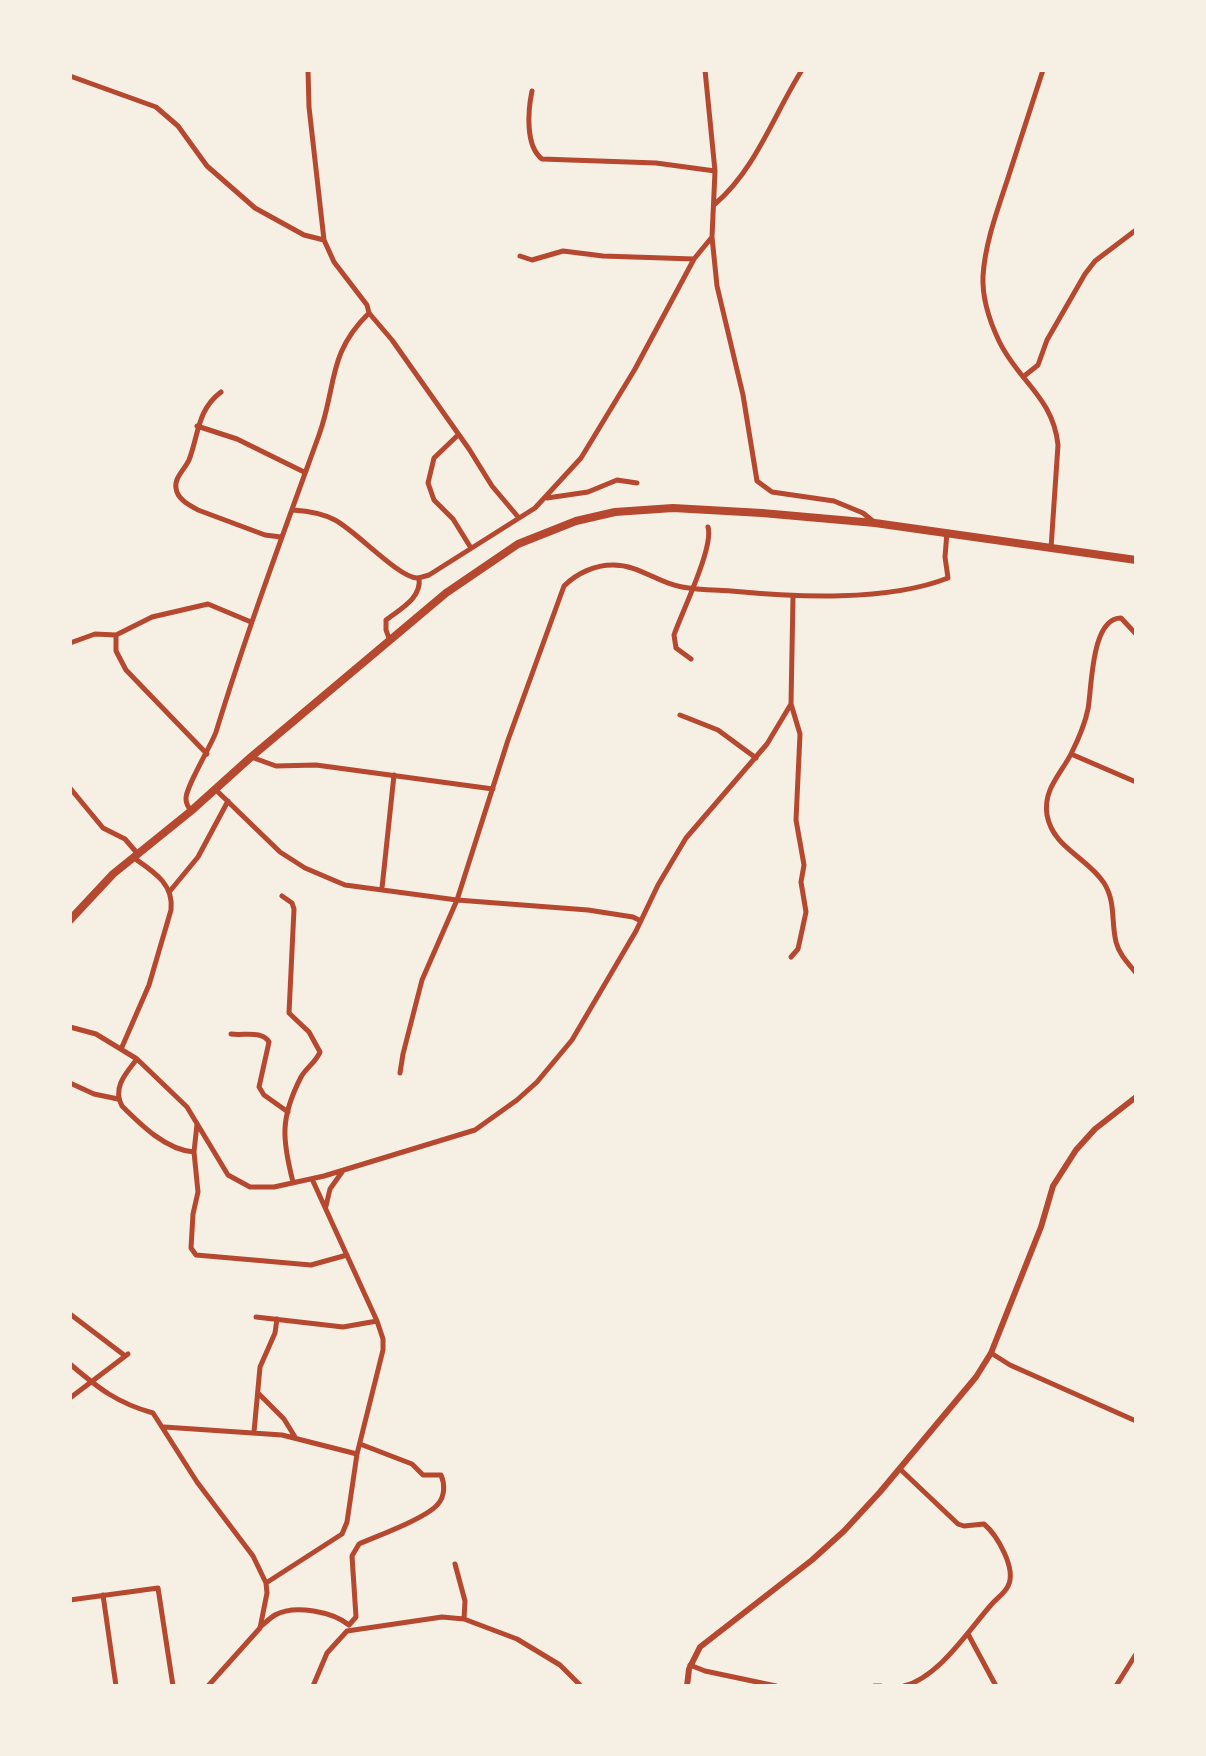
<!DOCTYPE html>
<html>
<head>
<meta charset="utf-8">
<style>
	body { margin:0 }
	#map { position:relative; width:1206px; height:1756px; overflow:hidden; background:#f6efe4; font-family:Raleway,sans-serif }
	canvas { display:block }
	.frame { position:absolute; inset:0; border:72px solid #f6efe4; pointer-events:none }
</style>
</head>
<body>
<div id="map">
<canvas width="1206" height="1756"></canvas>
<div class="frame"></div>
</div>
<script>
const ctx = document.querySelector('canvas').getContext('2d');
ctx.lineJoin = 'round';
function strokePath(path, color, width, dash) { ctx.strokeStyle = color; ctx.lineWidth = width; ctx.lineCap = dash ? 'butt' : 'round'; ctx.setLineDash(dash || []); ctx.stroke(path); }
const minor = new Path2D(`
	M705,70L715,171L712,237L717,286L743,395L757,481L772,492L834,501L863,513L874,522
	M1043,70C1031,107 1019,144 1007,181C997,211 985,244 983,276C982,299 989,320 999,341C1018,381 1053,397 1058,445L1051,548
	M70,76L156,107L178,126L207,166L255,208L304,235L324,240
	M532,91C528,110 525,146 542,159L656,163L715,171
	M715,204C756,169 774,114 802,70
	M520,256L532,260L563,251L603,256L694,259
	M369,313L392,340L469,449L492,486L519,518
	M1023,377L1038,365L1047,340L1085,274L1095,261L1136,230
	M221,392C197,410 199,434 189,460C185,469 174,478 176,488C177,499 189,505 198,510L265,535L281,537
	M197,426L237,439L304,472
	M458,435L434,458L428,483L434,500L453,519L471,548
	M547,498L588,492L617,480L637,483
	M293,510C308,511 322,513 335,520C356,531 398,577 417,578C421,578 425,576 429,575L535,508L581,458L635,369L694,259L712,237
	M1136,634L1121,618C1091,618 1092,687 1088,709C1085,724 1078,740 1071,754C1060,775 1043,790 1047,815C1053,848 1087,857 1104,883C1116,902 1111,922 1116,942C1119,954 1128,963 1136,973
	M116,635V651L126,670L207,754
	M390,641L386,630V620C400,609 422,598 419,578
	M70,643L95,634L116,635L152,617L208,604L251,622
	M691,659L676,648L674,635C682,612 714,547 708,527
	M680,715L718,730L756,758
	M1071,754L1136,782
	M251,757L276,766L316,765L493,789
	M70,788L103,828L125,839L137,853
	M216,790L280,852L305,868L345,885L457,900L588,910L633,917L641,921
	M191,811C188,807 186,804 186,799C185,788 211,746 216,732C247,631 283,534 319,435C337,385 327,354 369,313L367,305L334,262L324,240L309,107L308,70
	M382,888L394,775
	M170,891L198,857L228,801
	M282,896L292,903L294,909L289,1013L309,1032L320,1052C316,1062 306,1068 301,1077C280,1118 282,1139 293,1182
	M791,957L798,949L806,912L801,882L804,865L796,820L800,734L791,704L793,597
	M70,1027L96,1034L137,1059L187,1107L228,1175L250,1187H274L324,1176L475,1130L517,1100L537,1082L572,1040L636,931L658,885L686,838L767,744L791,704
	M231,1034C244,1036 262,1030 269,1042L259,1087L264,1095L288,1112
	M122,1047L149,985L171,910C174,884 154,872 134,858
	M137,1059C126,1073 112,1088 122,1106C141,1125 166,1150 194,1152
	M400,1073L403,1054L422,980L457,900L508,740L564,586C577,573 595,565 613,565C640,565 657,583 682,587C698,590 715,590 731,591C795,597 887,602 948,578L945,557L947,532
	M70,1083L94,1094L118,1099
	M197,1124L194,1152L198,1192L193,1214L191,1248L196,1255L311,1265L347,1255
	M312,1179L377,1321L383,1339V1350L357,1454
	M326,1206L330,1189L342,1172
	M70,1314L124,1355
	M256,1317L343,1327L377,1321
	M991,1353L1010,1365L1136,1421
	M70,1364C98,1388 117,1403 153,1413L197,1482L253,1556L266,1583L267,1593L260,1628L208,1686
	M259,1394L284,1419L295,1437
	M70,1398L128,1354
	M164,1427L282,1435L357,1454L347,1522L342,1534L266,1583
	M254,1432L260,1367L275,1333L277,1319
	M900,1469L958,1524L964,1526L984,1524C997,1535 1017,1569 1008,1586C1005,1593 996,1599 991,1605C968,1631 939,1677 904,1686
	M455,1564L465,1601L464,1619
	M103,1595L116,1686
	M70,1600L158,1588L173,1686
	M349,1625L356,1617L352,1556L359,1544C377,1536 427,1518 438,1504C445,1496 445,1484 441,1475H423L412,1464L360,1444
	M260,1627C265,1623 270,1618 275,1615C295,1604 333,1612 349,1625
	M968,1634L996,1686
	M690,1665L705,1671L776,1686
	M313,1686L327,1653L347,1631L442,1617L464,1619L517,1639L560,1665L581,1686
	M874,1686H881
	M1116,1686L1136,1654`);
const tertiary = new Path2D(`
	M687,1686L689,1669L700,1647L812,1560L844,1531L880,1492L976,1377L991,1353L1041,1227L1053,1186L1076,1150L1095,1129L1136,1097`);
const trunk = new Path2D(`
	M70,920L113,874L191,811L251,757L446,593L518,544L576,521L615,512L673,508L762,513L875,523L1136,560`);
strokePath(minor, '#b5482f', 5);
strokePath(tertiary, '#b5482f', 6);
strokePath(trunk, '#b5482f', 8);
</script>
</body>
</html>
